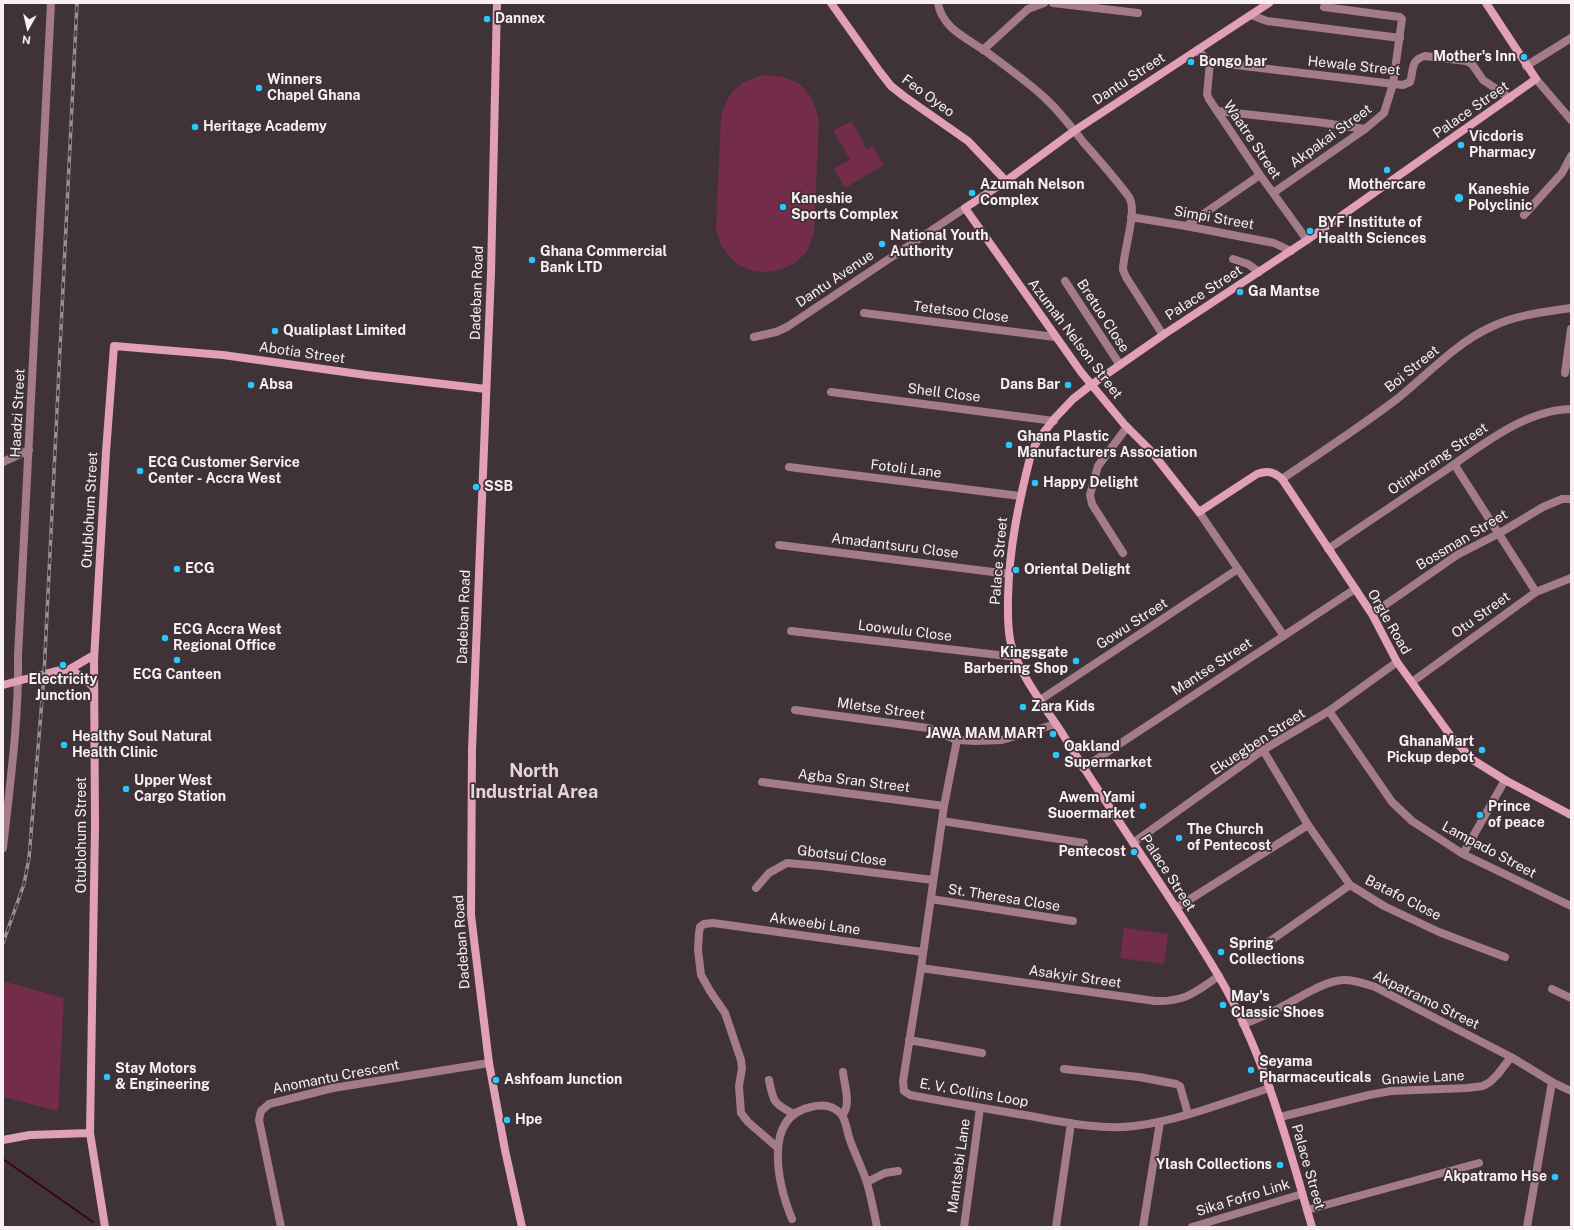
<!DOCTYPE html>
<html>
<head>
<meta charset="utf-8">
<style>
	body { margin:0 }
	#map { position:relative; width:1574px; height:1230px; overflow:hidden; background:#3f3337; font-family:"Public Sans",sans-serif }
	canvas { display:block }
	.frame { position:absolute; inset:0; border:4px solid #f8f0f2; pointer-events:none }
	.north { position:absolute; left:8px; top:8px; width:40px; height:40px; -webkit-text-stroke:3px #3f3337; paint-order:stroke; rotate:188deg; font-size:11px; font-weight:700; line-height:16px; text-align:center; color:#f8f0f2 }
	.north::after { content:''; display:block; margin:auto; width:14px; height:18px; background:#f8f0f2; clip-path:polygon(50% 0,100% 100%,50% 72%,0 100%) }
</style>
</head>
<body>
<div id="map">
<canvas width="1574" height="1230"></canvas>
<div class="frame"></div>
<div class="north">N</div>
</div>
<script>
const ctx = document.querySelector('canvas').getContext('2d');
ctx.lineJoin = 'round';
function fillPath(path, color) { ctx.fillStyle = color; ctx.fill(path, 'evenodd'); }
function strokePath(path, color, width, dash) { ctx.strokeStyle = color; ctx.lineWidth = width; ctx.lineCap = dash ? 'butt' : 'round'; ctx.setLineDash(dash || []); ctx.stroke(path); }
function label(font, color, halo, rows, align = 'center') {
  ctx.font = font + ' "Public Sans",sans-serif'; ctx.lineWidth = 3.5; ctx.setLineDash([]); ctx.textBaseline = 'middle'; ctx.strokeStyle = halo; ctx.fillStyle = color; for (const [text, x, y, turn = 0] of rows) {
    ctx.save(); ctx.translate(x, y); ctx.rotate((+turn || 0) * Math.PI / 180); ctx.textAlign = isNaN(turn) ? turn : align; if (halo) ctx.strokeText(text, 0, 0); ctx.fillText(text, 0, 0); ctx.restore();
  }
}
const green = new Path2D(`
	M764,75C798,76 812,88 819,121L814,232C812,237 811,242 809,247C793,276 749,281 728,255C721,247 718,238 716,228L721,116C729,90 738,82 764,75Z
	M851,121L867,149L873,146L884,165L845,188L834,169L858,154L850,159L833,131Z
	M1124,928L1168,934L1164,964L1120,958Z
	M3,981L64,998L58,1111L3,1097Z`);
const stream = new Path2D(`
	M3,1159L93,1222`);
const street = new Path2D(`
	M938,3C942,29 969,39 988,53C1008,68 1028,82 1046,99C1060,112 1072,128 1084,143C1099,160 1115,178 1129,197C1138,211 1123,251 1123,270L1126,277L1163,335
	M1053,3L1138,13
	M1251,15L1267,21L1400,38
	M983,50L1028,9L1044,3
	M1197,50L1210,62L1207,94L1209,99L1260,175L1307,240
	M1210,62L1403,85L1410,82C1414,70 1410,60 1425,56L1466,61L1472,64L1483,80L1510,98
	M1526,66L1571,38
	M1536,79L1571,120
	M1217,111L1317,122L1365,129
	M1273,193L1365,129L1384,113L1393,84L1402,19L1400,17L1324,7
	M1524,215L1562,173L1571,156
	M1131,217L1186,226L1274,243L1291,251
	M1186,226L1260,175
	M1233,259L1248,264L1259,272
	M1065,281L1120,365
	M864,313L1055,337
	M754,337L776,332L787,327L965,208
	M1565,373L1571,329
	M831,392L1054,421
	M3,462L29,450
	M1454,464L1536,592
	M789,467L1020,496
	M1282,479C1320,453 1360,427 1397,399C1427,375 1456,343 1491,327C1516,315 1544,312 1571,308
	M1199,512L1284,636
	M779,545L1009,574
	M1328,549C1364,525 1400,500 1437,476C1476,450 1522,410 1571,409
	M1123,553L1092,504L1090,495L1098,466L1127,427
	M1372,614L1457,555L1498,534L1543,507L1562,499H1571
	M791,631L1016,657
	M1412,682L1536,592L1571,578
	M1040,700L1238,569
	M795,710L928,728L957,740L975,741L1002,740L1056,724
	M1329,711L1392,802L1412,821L1463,854L1571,906
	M957,740L944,806L921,968L903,1081L904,1091L910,1095C952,1103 994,1110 1036,1117C1068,1123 1102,1130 1135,1126C1181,1120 1226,1102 1270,1088
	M1263,750L1308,825L1350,885L1384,906L1405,916L1439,932L1505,957
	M1083,768L1355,589
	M762,782L944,806
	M942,821L1084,843
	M1133,843L1263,750L1329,711L1397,662
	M3,848C10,784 19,720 18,656L51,3
	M1463,854L1505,780
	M756,888L769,873L787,863L821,866L933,880
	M931,899L1073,921
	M1176,908L1308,825
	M1263,946L1350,885
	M921,968L1155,1001C1186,1002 1195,992 1219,976
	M1552,989L1571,998
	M1243,1024C1265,1017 1285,1005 1305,994C1315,989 1325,983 1336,981C1349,978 1363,983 1375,987L1511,1057L1552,1082L1571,1091
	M909,1040L982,1053
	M1064,1069L1139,1077L1176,1084L1180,1086L1188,1114
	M769,1080C773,1101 773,1103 792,1113
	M842,1115C852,1106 844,1084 843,1072
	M1280,1117L1369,1095L1391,1091L1467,1088L1483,1086L1490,1082L1498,1074L1511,1057
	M778,1148L748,1122L741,1113L739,1086L742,1068L741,1060L725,1013L710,991L701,975L698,950L699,933L700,927L704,924L713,923L923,952
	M867,1182L885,1173L898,1171
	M1307,1210L1479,1163
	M792,1219C779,1187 761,1117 811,1107C822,1104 833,1105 841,1114C846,1120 847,1131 849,1137C854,1153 862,1167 867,1183C871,1197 874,1212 877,1227
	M281,1227L259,1120L261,1111L269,1104L333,1088L489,1063
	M964,1227L980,1108
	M1056,1227L1071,1123
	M1143,1227L1160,1122
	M1192,1227L1302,1194
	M1527,1227L1552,1082`);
const secondary = new Path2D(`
	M497,3L491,273L472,749L471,915L489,1063L505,1150L522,1227
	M831,3L880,72L891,86L905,97L968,141L1006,181
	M1269,3L1074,131L1006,181L965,208L1081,372L1124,424L1151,451L1199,512L1257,474C1268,470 1274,472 1282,479L1372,614L1397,662L1453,739L1473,760L1505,780L1571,815
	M70,669L84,678L94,688
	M3,685L56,671L70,669L94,655
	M3,1140L30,1135L90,1133
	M105,1227L90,1133L95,826L94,660L106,452L114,346L223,355L366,375L486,389
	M1312,1227C1287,1141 1264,1052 1218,975C1169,892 1112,815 1062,733C1045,707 1019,674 1011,644C1007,628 1008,613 1008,597C1009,548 1019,501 1031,454L1037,441L1055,418L1073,399L1091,385L1163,335L1307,240L1536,79L1486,3`);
const rail = new Path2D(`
	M3,943L24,884L29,858L44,675L77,3`);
const markers = [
	[487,19,4,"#28c8ff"],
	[1524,57,4,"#28c8ff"],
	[1191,62,4,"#28c8ff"],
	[259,88,4,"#28c8ff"],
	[195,127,4,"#28c8ff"],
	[1461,145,4,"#28c8ff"],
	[1387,170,4,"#28c8ff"],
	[972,193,4,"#28c8ff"],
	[1459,198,5,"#28c8ff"],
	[783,207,4,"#28c8ff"],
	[1310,231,4,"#28c8ff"],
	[882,244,4,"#28c8ff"],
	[532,260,4,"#28c8ff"],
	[1240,292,4,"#28c8ff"],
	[275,331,4,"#28c8ff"],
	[251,385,4,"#28c8ff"],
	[1068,385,4,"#28c8ff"],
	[1009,445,4,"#28c8ff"],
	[140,471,4,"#28c8ff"],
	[1035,483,4,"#28c8ff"],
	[476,487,4,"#28c8ff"],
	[177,569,4,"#28c8ff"],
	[1016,570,4,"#28c8ff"],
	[165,638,4,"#28c8ff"],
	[177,660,4,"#28c8ff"],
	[1076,661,4,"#28c8ff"],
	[63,665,4,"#28c8ff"],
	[1023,707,4,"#28c8ff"],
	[1053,734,4,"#28c8ff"],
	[64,745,4,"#28c8ff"],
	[1482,750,4,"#28c8ff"],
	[1056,755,4,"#28c8ff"],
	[126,789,4,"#28c8ff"],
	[1143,806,4,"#28c8ff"],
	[1480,815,4,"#28c8ff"],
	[1179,838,4,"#28c8ff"],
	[1134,852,4,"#28c8ff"],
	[1221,952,4,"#28c8ff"],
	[1223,1005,4,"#28c8ff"],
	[1251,1070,4,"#28c8ff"],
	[107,1077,4,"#28c8ff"],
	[496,1080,4,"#28c8ff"],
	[507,1120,4,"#28c8ff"],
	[1280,1165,4,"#28c8ff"],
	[1555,1177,4,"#28c8ff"]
];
const poiNames = [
	["Dannex",495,19],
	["Mother's Inn",1516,57,"right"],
	["Bongo bar",1199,62],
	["Winners",267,80],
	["Chapel Ghana",267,96],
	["Heritage Academy",203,127],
	["Vicdoris",1469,137],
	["Pharmacy",1469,153],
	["Azumah Nelson",980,185],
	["Complex",980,201],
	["Mothercare",1387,185,"center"],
	["Kaneshie",1468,190],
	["Polyclinic",1468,206],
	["Kaneshie",791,199],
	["Sports Complex",791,215],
	["BYF Institute of",1318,223],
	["Health Sciences",1318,239],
	["National Youth",890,236],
	["Authority",890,252],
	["Ghana Commercial",540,252],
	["Bank LTD",540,268],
	["Ga Mantse",1248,292],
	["Qualiplast Limited",283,331],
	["Absa",259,385],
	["Dans Bar",1060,385,"right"],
	["Ghana Plastic",1017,437],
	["Manufacturers Association",1017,453],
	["ECG Customer Service",148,463],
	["Center - Accra West",148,479],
	["Happy Delight",1043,483],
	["SSB",484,487],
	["ECG",185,569],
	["Oriental Delight",1024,570],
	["ECG Accra West",173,630],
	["Regional Office",173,646],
	["Kingsgate",1068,653,"right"],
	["Barbering Shop",1068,669,"right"],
	["ECG Canteen",177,675,"center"],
	["Electricity",63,680,"center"],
	["Junction",63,696,"center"],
	["Zara Kids",1031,707],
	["JAWA MAM MART",1045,734,"right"],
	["Healthy Soul Natural",72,737],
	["Health Clinic",72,753],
	["GhanaMart",1474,742,"right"],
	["Pickup depot",1474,758,"right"],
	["Oakland",1064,747],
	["Supermarket",1064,763],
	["Upper West",134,781],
	["Cargo Station",134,797],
	["Awem Yami",1135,798,"right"],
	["Suoermarket",1135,814,"right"],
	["Prince",1488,807],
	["of peace",1488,823],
	["The Church",1187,830],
	["of Pentecost",1187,846],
	["Pentecost",1126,852,"right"],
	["Spring",1229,944],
	["Collections",1229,960],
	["May's",1231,997],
	["Classic Shoes",1231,1013],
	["Seyama",1259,1062],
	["Pharmaceuticals",1259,1078],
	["Stay Motors",115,1069],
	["& Engineering",115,1085],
	["Ashfoam Junction",504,1080],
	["Hpe",515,1120],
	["Ylash Collections",1272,1165,"right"],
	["Akpatramo Hse",1547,1177,"right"]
];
const streetNames = [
	["Hewale Street",1354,66,6],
	["Dantu Street",1129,79,-33],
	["Feo Oyeo",928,96,36],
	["Palace Street",1471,110,-35],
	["Akpakai Street",1331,136,-36],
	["Waatre Street",1252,140,56],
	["Simpi Street",1214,218,10],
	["Dantu Avenue",835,279,-34],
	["Dadeban Road",477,293,-88],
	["Palace Street",1204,293,-33],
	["Tetetsoo Close",961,312,7],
	["Bretuo Close",1103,316,57],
	["Azumah Nelson Street",1075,339,53],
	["Abotia Street",302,353,8],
	["Boi Street",1412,369,-39],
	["Shell Close",944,393,7],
	["Haadzi Street",18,413,-87],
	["Otinkorang Street",1438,459,-34],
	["Fotoli Lane",906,469,7],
	["Otublohum Street",90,510,-87],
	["Bossman Street",1462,540,-31],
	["Amadantsuru Close",895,546,7],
	["Palace Street",999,561,-85],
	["Otu Street",1481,615,-36],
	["Dadeban Road",464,617,-88],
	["Orgle Road",1389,622,60],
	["Gowu Street",1132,624,-33],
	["Loowulu Close",905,631,7],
	["Mantse Street",1212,667,-33],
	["Mletse Street",881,709,8],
	["Ekuegben Street",1258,742,-33],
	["Agba Sran Street",854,781,7],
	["Otublohum Street",82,835,-90],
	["Lampado Street",1489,850,28],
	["Gbotsui Close",842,856,7],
	["Palace Street",1168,873,57],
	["St. Theresa Close",1004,898,9],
	["Batafo Close",1403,898,27],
	["Akweebi Lane",815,924,8],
	["Dadeban Road",462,942,-94],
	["Asakyir Street",1075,977,8],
	["Akpatramo Street",1426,1000,26],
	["Anomantu Crescent",336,1077,-11],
	["Gnawie Lane",1423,1078,-3],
	["E. V. Collins Loop",974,1093,10],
	["Mantsebi Lane",959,1166,-82],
	["Palace Street",1308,1167,74],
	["Sika Fofro Link",1243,1198,-17]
];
const districtNames = [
	["North",534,771],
	["Industrial Area",534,792]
];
fillPath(green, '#732c4a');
strokePath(stream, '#3a001d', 2);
strokePath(street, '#a37b89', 8);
strokePath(secondary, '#e1a0b7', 8);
strokePath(rail, '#998f92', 3.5);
strokePath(rail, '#3f3337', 2, [6]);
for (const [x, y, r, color] of markers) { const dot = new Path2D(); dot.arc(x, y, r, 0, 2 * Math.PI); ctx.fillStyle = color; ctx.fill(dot); strokePath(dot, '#3f3337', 1.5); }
label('bold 14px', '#f8f0f2', '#3f3337', poiNames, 'left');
label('14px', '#f8f0f2', '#3f3337', streetNames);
label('bold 18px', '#e5d5da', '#3f3337', districtNames);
</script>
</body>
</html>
